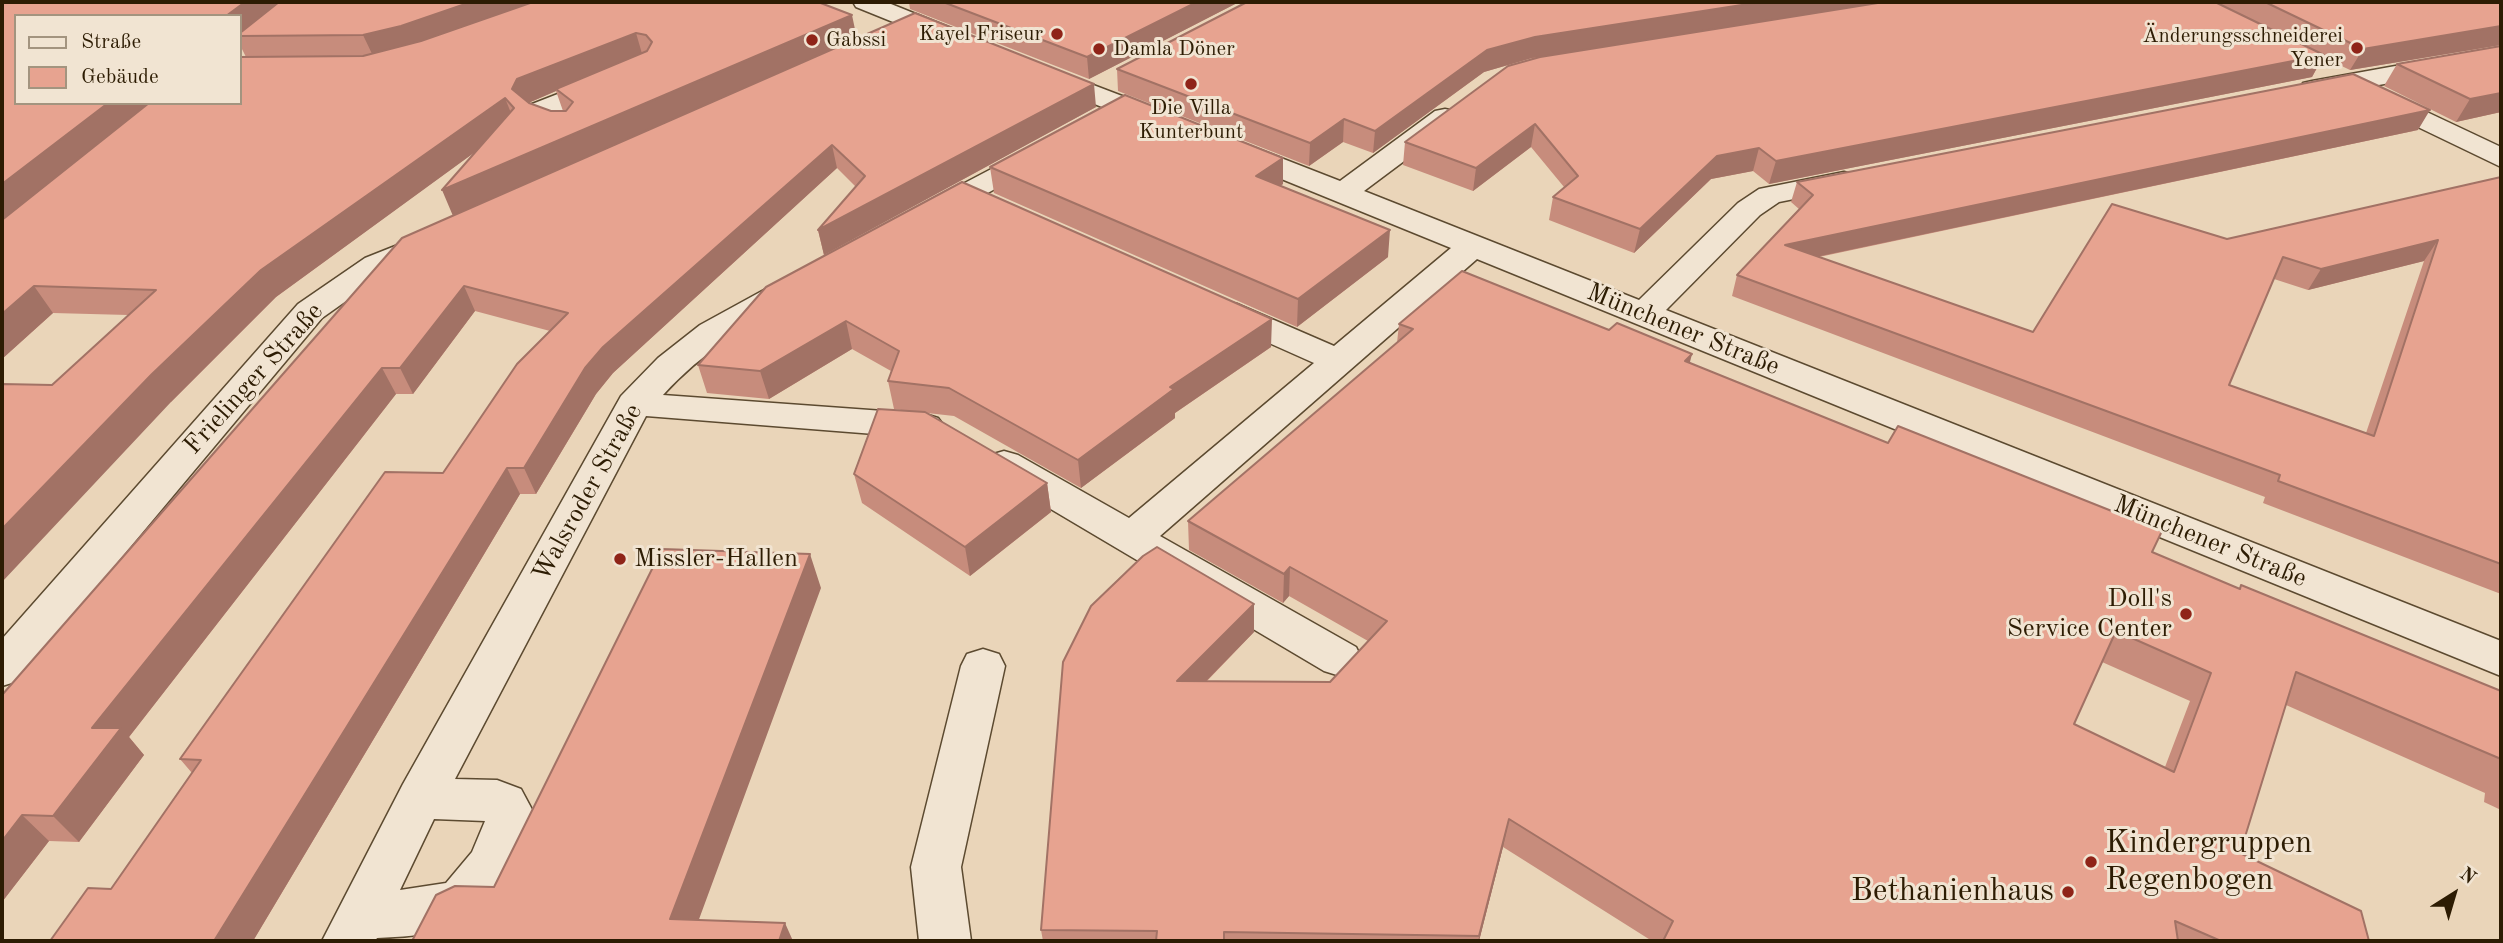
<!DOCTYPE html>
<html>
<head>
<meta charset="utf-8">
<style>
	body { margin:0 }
	#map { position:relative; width:2503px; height:943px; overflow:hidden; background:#ead5b9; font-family:"Old Standard TT",serif }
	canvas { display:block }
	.frame { position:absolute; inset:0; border:4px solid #2d1c03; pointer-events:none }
	.legend { position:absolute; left:14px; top:14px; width:228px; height:91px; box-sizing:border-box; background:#f1e4d2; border:2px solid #a3947f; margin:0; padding:9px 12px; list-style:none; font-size:21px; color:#2d1c03 }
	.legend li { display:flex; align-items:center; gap:14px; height:35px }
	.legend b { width:35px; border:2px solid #a3947f }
	.north { position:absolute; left:2419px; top:859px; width:70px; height:70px; -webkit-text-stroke:5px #f1e4d2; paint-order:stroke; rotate:37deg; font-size:19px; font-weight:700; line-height:28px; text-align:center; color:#2d1c03 }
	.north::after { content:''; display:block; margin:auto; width:24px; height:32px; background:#2d1c03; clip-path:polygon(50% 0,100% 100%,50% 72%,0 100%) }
</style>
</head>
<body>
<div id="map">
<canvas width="2503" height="943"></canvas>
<div class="frame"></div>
<ul class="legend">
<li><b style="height:9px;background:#f1e4d2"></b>Straße</li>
<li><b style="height:19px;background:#e7a390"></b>Gebäude</li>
</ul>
<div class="north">N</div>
</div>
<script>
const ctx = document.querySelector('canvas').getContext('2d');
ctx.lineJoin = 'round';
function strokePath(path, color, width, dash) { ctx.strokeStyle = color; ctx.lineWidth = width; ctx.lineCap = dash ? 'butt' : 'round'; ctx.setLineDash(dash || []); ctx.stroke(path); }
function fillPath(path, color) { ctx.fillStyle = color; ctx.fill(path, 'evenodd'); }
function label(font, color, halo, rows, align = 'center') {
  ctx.font = font + ' "Old Standard TT",serif'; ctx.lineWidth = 6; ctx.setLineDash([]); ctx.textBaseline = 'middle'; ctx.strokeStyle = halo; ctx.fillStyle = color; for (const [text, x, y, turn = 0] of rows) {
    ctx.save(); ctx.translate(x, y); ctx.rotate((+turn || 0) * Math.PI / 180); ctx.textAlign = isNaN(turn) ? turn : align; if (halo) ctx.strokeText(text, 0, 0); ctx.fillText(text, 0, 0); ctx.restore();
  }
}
const minor = new Path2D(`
	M853,2H886L963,33L967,38L963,43H945L856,7Z
	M2501,47V63L2312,97L2303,95L2299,89L2303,83L2312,81Z
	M1046,67L1172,115L1176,121L1172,127H1152L1037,81L1033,75L1037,69Z
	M609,74L618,76L622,82L618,88L559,113L579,127L575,133C558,137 533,126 523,112L527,106Z
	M2378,89L2501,147V167L2368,103L2364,97L2368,91Z
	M1445,109L1455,111L1459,117L1455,123L1364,191L1639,300L1738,203L1759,189L1844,172L1854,175L1859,181L1854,187L1779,202L1760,215L1666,310L2501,641V676L1477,259L1160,536L1356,647L1362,659L1356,671L1340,676L1324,671L990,473L985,464L990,455L1004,451L1018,455L1129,518L1314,363L1213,318L1208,311L1213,304L1225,301L1237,304L1334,346L1451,248L1225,156L1221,150L1225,144L1235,141L1245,144L1340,181L1435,111Z
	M1037,145L1047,148L1051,154L1047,160L941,219L930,222L919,219L915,213L919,207Z
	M428,233L439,235L444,242L439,249L387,272L322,318L18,681L2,686V639L298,304L365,258Z
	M785,282L797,285L802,292L797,299C744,328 704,350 663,395L925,414L938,418L944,426L938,434L925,438L646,416L455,779L497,780L521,789L536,817C506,915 478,934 377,938L375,941H322L403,784L621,396L658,358L700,325L773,285ZM434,819L485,821L472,852L446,883L400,890Z
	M983,649L999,654L1005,666L961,867L971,941H919L911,867L961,666L967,654Z`);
const wall = new Path2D(`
	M2,2L857,39L1096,107L824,255L818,230L856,187L837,168L613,373L596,394L536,494H520L253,941H50L111,889L192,773L180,759L443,473L550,331L475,311L413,394H396L129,737L144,755L79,842L49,841L2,902V695L453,216L476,151L276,297L171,402L52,385L128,315L53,313L2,359ZM240,16V45L246,57L240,103H16ZM556,91L563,111H551L528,103Z
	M909,2H1239L1089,79L910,9Z
	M1247,2H2501V45L2350,70L2323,57L2312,77L1769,184L1753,171L1711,179L1634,253L1549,220L1553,197L1564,187L1531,147L1473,191L1403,165L1405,142L1532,58L1484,72L1373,153L1343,142L1309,166L1118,91L1117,69Z
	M2501,46V112L2456,122L2384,86L2397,64Z
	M2418,130L1819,257L2033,332L2227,239L2501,177V594L2263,503L2265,497L1732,296L1737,275L1799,209L1791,202L1797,182ZM2424,261L2366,433L2229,385L2274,279L2308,290Z
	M990,167L1283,184L1280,186L1388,257L1297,327L994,193Z
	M766,287L1271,347L1175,413V418L1081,488L954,416L927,413L1047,483L1051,512L970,576L862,503L854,474L909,411L894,409L888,381L891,371L852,349L769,399L707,393L698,365Z
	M1399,324L1690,363L2239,589L2241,585L2501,691V810L2484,802L2485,793L2286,705L2240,853L2369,941H1652L1503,847L1479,941H1043L1041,930L1063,662L1254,632L1207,681L1330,682L1368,641L1289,596L1283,603L1189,550L1188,521L1397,343ZM2102,662L2190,701L2165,767L2074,724Z`);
const shadedWall = new Path2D(`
	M245,2H285L240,36V16H226Z
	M471,2H545L374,58L363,35Z
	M1197,2H1239L1089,79L1087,57Z
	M1761,2H1887L1532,58L1484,72L1373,153L1375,131L1487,50L1535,37Z
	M852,15L857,39L453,216L442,190Z
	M2501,26V45L2350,70L2363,49Z
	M636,33L643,57L556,89V91L526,104L512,89L517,79Z
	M2324,55L2312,77L1769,184L1776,161Z
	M1094,84L1096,107L824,255L818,230Z
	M2501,93V112L2456,122L2470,99Z
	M505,98L515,123L276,297L171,402L2,582V529L152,374L261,270Z
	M108,103H154L2,224V184Z
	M2430,110L2418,130L1778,265L1785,245Z
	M1344,119L1343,142L1309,166L1310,143Z
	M1535,124L1531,147L1473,191L1476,168Z
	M832,145L837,168L613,373L596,394L536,494L524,468L585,368L603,347Z
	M1759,148L1753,171L1711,179L1634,253L1640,229L1717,156Z
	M1283,158V184L1256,202V176Z
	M1390,230L1388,257L1297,327L1298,299Z
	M2438,240L2424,261L2308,290L2321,269Z
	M34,286L53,313L2,359V314Z
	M464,286L475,311L413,394L400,368Z
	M1272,319L1271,347L1175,413V418L1081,488L1078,460L1170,387Z
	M846,321L852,349L769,399L760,371Z
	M1692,354L1685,382V361Z
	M382,368L396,394L129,737L144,755L79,842L53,816L92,728Z
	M507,468L520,494L253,941H214Z
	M1047,483L1051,512L970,576L965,547Z
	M810,554L821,588L691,941L670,919Z
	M1290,567L1289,596L1283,603L1284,574Z
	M1254,604V632L1179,709L1177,681Z
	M22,815L49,841L2,902V841Z
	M1509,819L1503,847L1479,941H1478Z
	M785,923L793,941H779Z`);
const building = new Path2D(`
	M2,2H245L226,16H16V103H108L2,184Z
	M279,2H471L401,26L363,35L240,36V33Z
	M533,2H818L852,15L442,190L514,108L505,98L261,270L152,374L2,529V384L52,385L156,290L34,286L2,314V220L149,103H240V57L363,56L421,41ZM636,33L646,35L652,42L647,51L556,89L573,102L566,111H551L529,103L512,89L517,79Z
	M943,2H1197L1087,57Z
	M1247,2H1761L1535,37L1487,50L1375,131L1344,119L1310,143L1117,69Z
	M1884,2H2215L2324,55L1776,161L1759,148L1717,156L1640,229L1553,197L1578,176L1535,124L1476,168L1405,142L1508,66L1540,57Z
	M2265,2H2501V26L2363,49Z
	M915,13L1094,84L818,230L865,176L832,145L603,347L585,368L524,468H507L214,941H50L88,888L111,889L201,760L180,759L385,472L443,473L517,364L568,313L464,286L400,368H382L92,728H121L53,816L22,815L2,841V695L402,238Z
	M2501,46V93L2470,99L2397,64Z
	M2353,74L2430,110L1785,245L2033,332L2112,204L2227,239L2501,177V564L2278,481L2280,475L1737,275L1813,195L1797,182ZM2438,240L2374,436L2229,385L2283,257L2321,269Z
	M1125,95L1283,158L1256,176L1390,230L1298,299L990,167Z
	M962,182L1272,319L1170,387L1174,389L1078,460L949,388L888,381L899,351L846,321L760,371L698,365L766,287Z
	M1462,271L1609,330L1617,323L1692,354L1685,361L1888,443L1898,426L2162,531L2152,552L2240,589L2241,585L2501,691V759L2296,672L2240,853L2361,911L2369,941H2221L2175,921L2178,941H1663L1673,921L1509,819L1479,936L1224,932V941H1156L1157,931L1041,930L1063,662L1091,606L1143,556L1157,547L1254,604L1177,681L1330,682L1387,621L1290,567L1284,574L1188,521L1413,329L1399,324ZM2116,631L2211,673L2174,772L2074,724Z
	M878,409L925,412L1047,483L965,547L854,474Z
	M662,549L810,554L670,919L785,923L779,941H412L436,895L455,886L494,887Z`);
const markers = [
	[1057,34,7,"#8f2418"],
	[812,40,7,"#8f2418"],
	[2357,48,7,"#8f2418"],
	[1099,49,7,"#8f2418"],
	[1191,84,7,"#8f2418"],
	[620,559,7,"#8f2418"],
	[2186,614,7,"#8f2418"],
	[2091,862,7,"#8f2418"],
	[2068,892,7,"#8f2418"]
];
const farPoinames = [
	["Kayel Friseur",1043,34],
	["Änderungsschneiderei",2343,36],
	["Yener",2343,60],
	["Gabssi",826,40,"left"],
	["Damla Döner",1113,49,"left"],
	["Die Villa",1191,108,"center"],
	["Kunterbunt",1191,132,"center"]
];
const streetNames = [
	["Münchener Straße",1683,330,22],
	["Frielinger Straße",254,379,-48],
	["Walsroder Straße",588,493,-61],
	["Münchener Straße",2210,542,22]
];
const poiNames = [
	["Missler-Hallen",634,559],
	["Doll's",2172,599,"right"],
	["Service Center",2172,629,"right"]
];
const nearPoinames = [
	["Kindergruppen",2105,844],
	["Regenbogen",2105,881],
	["Bethanienhaus",2054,892,"right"]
];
strokePath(minor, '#5c4a30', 3);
fillPath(minor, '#f1e4d2');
fillPath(wall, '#c78c7c');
fillPath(shadedWall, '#a27265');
fillPath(building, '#e7a390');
strokePath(building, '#a27265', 2);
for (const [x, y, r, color] of markers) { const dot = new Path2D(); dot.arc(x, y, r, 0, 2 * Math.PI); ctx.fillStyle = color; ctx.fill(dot); strokePath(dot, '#f1e4d2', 2.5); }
label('21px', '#2d1c03', '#f1e4d2', farPoinames, 'right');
label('26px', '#2d1c03', '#f1e4d2', streetNames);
label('26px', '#2d1c03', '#f1e4d2', poiNames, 'left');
label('32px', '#2d1c03', '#f1e4d2', nearPoinames, 'left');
</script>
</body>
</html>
